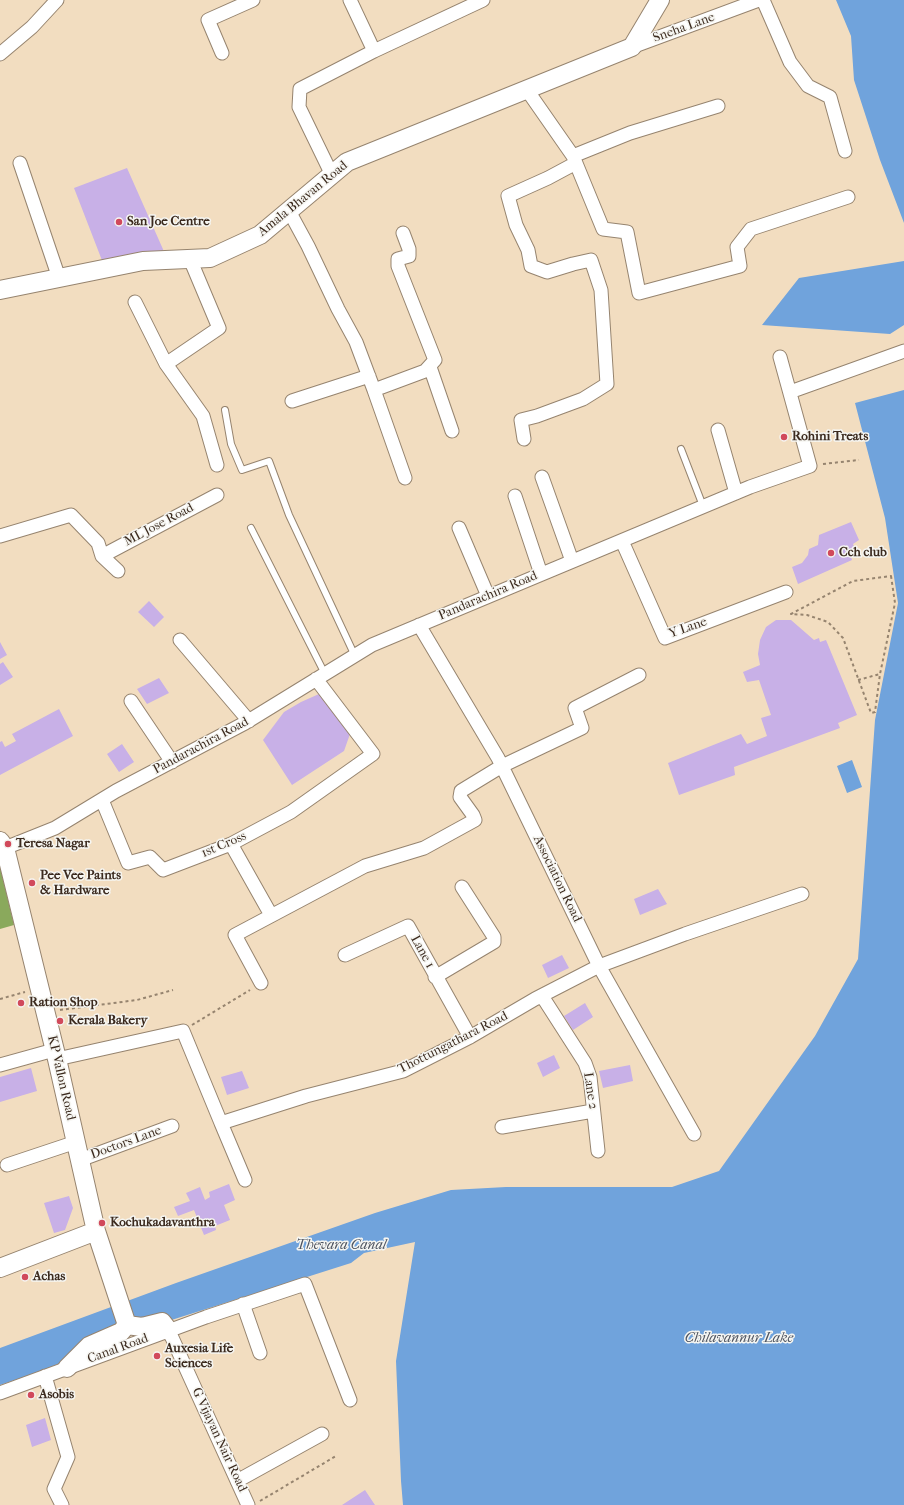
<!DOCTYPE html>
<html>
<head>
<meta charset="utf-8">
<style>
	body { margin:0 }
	canvas { display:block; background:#f2ddc0 }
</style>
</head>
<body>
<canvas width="904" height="1505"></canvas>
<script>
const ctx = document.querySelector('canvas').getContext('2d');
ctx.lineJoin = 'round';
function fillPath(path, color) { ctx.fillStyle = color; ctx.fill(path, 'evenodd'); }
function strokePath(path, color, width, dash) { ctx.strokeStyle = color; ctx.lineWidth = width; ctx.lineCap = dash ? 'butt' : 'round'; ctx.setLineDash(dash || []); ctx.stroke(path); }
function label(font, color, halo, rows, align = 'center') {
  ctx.font = font + ' "IM FELL French Canon",serif'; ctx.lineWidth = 3; ctx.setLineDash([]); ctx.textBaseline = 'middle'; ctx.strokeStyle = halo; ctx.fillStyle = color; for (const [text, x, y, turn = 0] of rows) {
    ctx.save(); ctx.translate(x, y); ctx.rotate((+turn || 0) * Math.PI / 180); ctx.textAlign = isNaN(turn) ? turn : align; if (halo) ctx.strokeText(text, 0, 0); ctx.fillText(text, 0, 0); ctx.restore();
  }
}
const forest = new Path2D(`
	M0,867L14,925L0,929Z`);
const water = new Path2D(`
	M836,0H904V223L880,160L854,80L851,36Z
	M904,261V325L890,334L762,325L799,278Z
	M904,390V1505H403L401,1481L396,1361L415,1242L364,1253L351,1263L118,1337L42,1371L0,1385V1348L176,1283L375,1213L451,1190L506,1187H672L719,1171L815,1036L858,959L875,720L898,603L885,518L855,403Z
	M852,760L862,787L847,793L837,766Z`);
const building = new Path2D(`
	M127,168L166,256L103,263L74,188Z
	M851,522L859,540L853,544L856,552L850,554L852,560L798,584L792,567L802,563L808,555L809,549L818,545L819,535Z
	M149,601L164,617L154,627L138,612Z
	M776,620H791L814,640L819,638L820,642L826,640L857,715L838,723L840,728L734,767L735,775L679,795L668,763L741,734L747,744L767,736L761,718L771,715L759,680L747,682L743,672L760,665L758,654L760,640L766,627Z
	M0,642L7,655L0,659Z
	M3,662L13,677L0,685V664Z
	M159,678L169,693L147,704L137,689Z
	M319,694L350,734L344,751L292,785L263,740L284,712L301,702Z
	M59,709L73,736L0,775V742L2,741L5,747L16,741L12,734Z
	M122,744L134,762L119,772L107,754Z
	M658,889L667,904L640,915L634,899Z
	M562,955L569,968L548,978L542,965Z
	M585,1003L593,1017L573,1030L564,1016Z
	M554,1055L560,1068L543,1077L537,1063Z
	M630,1065L633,1081L603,1088L599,1071Z
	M31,1068L37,1091L0,1102V1077Z
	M242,1071L249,1088L227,1095L221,1077Z
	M229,1184L235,1200L224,1205L230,1220L215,1226L216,1230L204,1235L194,1210L178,1216L174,1207L190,1201L186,1193L200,1187L205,1200L210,1197L209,1192Z
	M69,1196L73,1208L65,1230L54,1233L44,1203Z
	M45,1418L51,1440L32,1447L26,1425Z
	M365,1490L375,1505H342Z`);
const path = new Path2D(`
	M823,464L859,460
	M891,576L895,603L880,674L875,712L871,713L843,638L828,622L807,615L791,614L853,581Z
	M858,680L880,674
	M0,999L25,992
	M60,1010L137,1000L173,990
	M192,1025L250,990
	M260,1501L336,1456`);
const lane = new Path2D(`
	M225,410L231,444L242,470L269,461L289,515L355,656
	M681,449L703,506
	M251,528L325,674`);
const street = new Path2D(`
	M763,0L790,62L808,86L830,97L845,151
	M632,47L759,0
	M374,51L483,0
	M222,53L208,20L253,0
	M0,54L32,27L57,0
	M527,90L573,156L603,229L627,232L639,293L740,266L737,247L751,229L848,197
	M573,156L630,133L718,106
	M20,163L59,278
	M332,175L299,107L300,89L374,51L350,0
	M289,211L308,246L338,309L356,342L374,390L425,371L435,360L398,266V259L409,256V249L403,233
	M190,259L219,328L166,364L203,416L217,465
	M135,302L166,364
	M430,367L452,431
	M374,390L405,478
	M790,392L904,351
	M292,401L369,376
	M718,430L736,493
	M524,439L521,420L537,416L583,399L607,384L601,290L591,260L573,264L547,272L531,266L528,250L516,225L508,196L548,178L576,163
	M542,477L572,561
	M515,496L541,574
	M459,528L488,596
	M0,536L71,515L98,543L102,556L118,571
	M622,541L665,638L786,592
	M102,556L217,495
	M419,625L498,758L599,966L694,1134
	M180,640L249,721
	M131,701L172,762
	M102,800L128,863L150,857L163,870L231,844L291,812L373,754L316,679
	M231,844L271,915
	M5,848L55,828L116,791L245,723L372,645L750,487L810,466L780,357
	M345,955L408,926L470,1037
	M435,977L494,942V937L462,887
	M261,983L235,935L365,866L424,848L475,820L473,815L460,797L461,791L502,766L582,728L575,708L639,675
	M542,996L585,1063L590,1077L598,1151
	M57,1059L183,1031L221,1123L306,1096L403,1071L470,1037L535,999L599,966L685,934L802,894
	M0,1065L54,1050
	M221,1123L245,1180
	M502,1127L593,1111
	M80,1160L172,1126
	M7,1165L76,1142
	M243,1304L260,1353
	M169,1331L248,1505
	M45,1376L68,1457L54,1489L62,1505
	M0,1393L206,1317L305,1284L350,1400
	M237,1481L322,1434`);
const secondary = new Path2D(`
	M0,290L143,261L210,258L260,235L347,162L632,47L660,0
	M0,841L5,848L57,1059L96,1231L127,1325
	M0,1268L96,1231
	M127,1325L142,1327L162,1322L169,1331
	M67,1368L89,1346L121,1332L127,1325`);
const markers = [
	[119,222,4,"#d1495b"],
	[784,437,4,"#d1495b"],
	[831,553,4,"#d1495b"],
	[8,844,4,"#d1495b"],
	[32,883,4,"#d1495b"],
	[21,1003,4,"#d1495b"],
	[60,1021,4,"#d1495b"],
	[102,1223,4,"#d1495b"],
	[25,1277,4,"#d1495b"],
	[157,1356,4,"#d1495b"],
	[31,1395,4,"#d1495b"]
];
const streetNames = [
	["Sneha Lane",684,28,-20],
	["Amala Bhavan Road",303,199,-39],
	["ML Jose Road",159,525,-28],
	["Pandarachira Road",488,596,-23],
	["Y Lane",688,628,-19],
	["Pandarachira Road",201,746,-28],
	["1st Cross",224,845,-23],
	["Association Road",557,879,64],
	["Lane 1",422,952,61],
	["Thottungathara Road",453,1043,-27],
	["KP Vallon Road",61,1078,77],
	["Lane 2",590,1091,81],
	["Doctors Lane",126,1143,-20],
	["Canal Road",118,1349,-20],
	["G Vijayan Nair Road",219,1440,65]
];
const poiNames = [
	["San Joe Centre",127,222],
	["Rohini Treats",792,437],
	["Cch club",839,553],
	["Teresa Nagar",16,844],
	["Pee Vee Paints",40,876],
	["& Hardware",40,891],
	["Ration Shop",29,1003],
	["Kerala Bakery",68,1021],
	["Kochukadavanthra",110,1223],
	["Achas",33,1277],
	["Auxesia Life",165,1349],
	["Sciences",165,1364],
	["Asobis",39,1395]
];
const waterNames = [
	["Thevara Canal",341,1246],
	["Chilavannur Lake",739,1339]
];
fillPath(forest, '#8aa95c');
fillPath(water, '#70a3dc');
fillPath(building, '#c8b0e7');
strokePath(lane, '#96846f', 8);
strokePath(street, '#96846f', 15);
strokePath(secondary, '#96846f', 20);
strokePath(path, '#96846f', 2, [3, 3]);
strokePath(lane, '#fff', 6);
strokePath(street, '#fff', 13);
strokePath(secondary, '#fff', 18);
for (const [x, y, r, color] of markers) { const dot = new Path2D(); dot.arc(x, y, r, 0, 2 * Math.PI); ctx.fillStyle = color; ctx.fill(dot); strokePath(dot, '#f6f6f2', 1.5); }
label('13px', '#3b2a1e', '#f6f6f2', streetNames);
label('bold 13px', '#3b2a1e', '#f6f6f2', poiNames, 'left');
label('italic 14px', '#4e5460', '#f6f6f2', waterNames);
</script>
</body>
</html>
